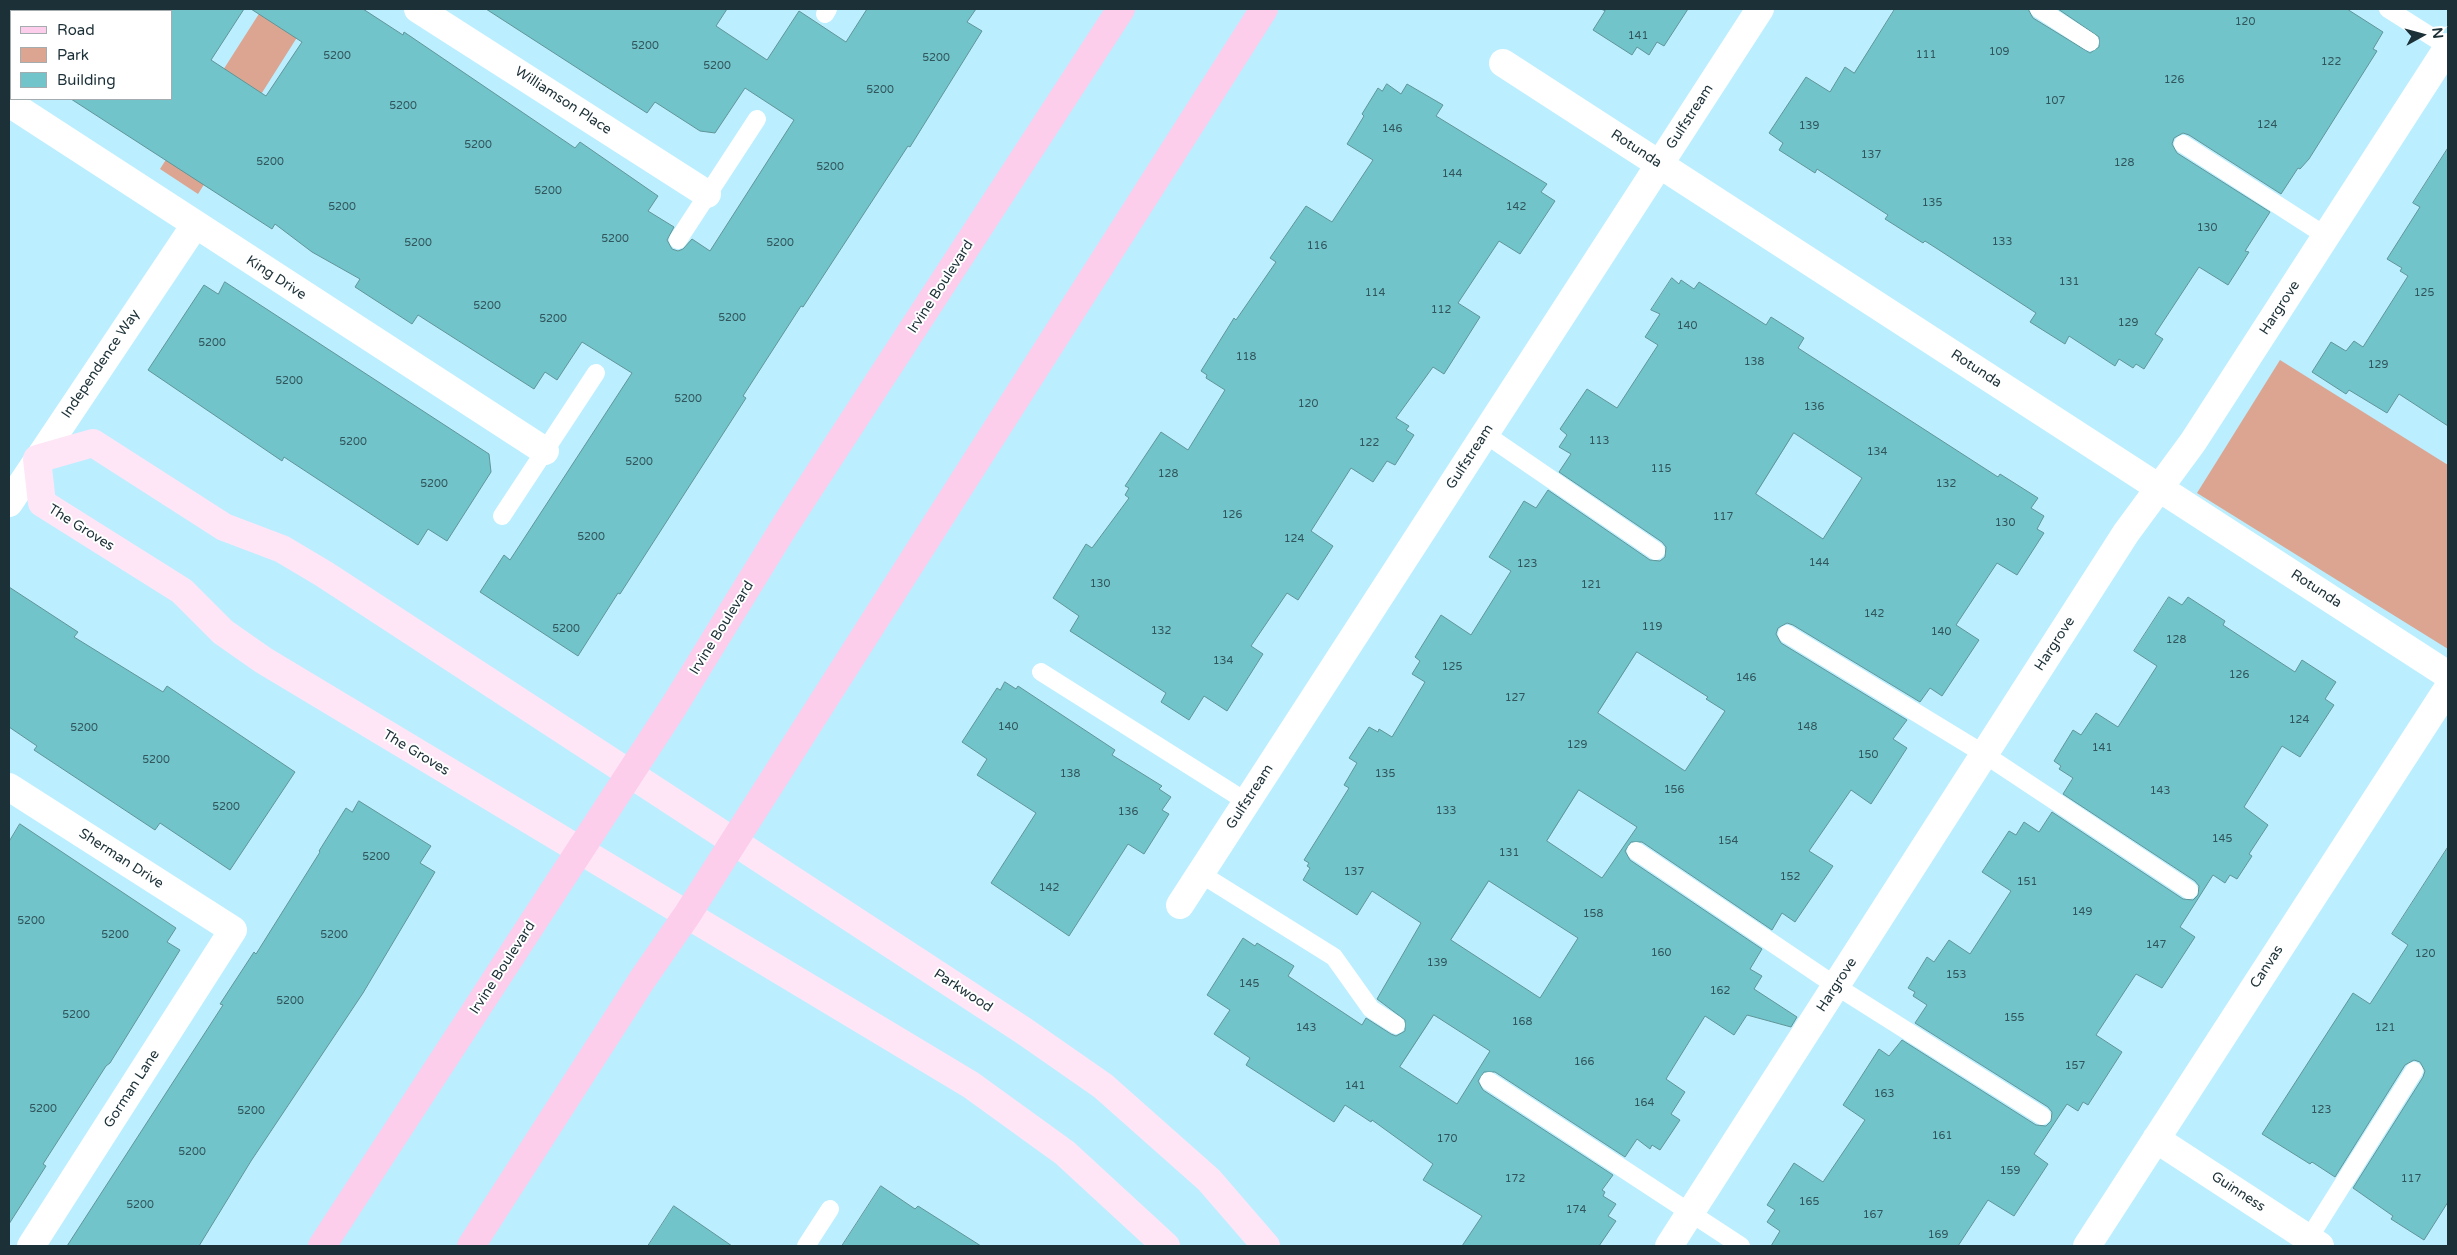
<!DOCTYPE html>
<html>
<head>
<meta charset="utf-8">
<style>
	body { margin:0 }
	#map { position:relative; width:2457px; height:1255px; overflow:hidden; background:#bef; font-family:"Varela Round",sans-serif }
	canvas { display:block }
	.frame { position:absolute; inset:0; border:10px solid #1c3037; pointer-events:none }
	.legend { position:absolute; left:10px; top:10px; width:162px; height:90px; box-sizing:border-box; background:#fff; border:1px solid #a4acaf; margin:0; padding:6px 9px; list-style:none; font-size:15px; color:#1c3037 }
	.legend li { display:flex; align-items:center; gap:10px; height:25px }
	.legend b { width:25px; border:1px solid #a4acaf }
	.north { position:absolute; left:2397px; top:10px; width:50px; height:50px; -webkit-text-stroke:4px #fff; paint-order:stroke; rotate:83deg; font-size:14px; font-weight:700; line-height:20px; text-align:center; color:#1c3037 }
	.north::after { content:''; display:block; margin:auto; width:18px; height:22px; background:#1c3037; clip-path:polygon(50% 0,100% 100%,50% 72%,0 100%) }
</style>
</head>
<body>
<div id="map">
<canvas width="2457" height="1255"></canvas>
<div class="frame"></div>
<ul class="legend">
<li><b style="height:6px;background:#fdcdec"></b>Road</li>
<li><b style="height:14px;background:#dca591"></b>Park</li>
<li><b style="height:14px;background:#71c4c9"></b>Building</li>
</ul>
<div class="north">N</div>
</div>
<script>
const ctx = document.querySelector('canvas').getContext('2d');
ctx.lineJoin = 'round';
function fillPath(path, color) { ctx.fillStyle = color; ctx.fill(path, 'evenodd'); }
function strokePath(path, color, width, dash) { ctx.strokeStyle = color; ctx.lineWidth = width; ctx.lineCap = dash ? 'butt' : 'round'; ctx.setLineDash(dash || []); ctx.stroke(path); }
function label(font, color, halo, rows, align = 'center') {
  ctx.font = font + ' "Varela Round",sans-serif'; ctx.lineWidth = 4; ctx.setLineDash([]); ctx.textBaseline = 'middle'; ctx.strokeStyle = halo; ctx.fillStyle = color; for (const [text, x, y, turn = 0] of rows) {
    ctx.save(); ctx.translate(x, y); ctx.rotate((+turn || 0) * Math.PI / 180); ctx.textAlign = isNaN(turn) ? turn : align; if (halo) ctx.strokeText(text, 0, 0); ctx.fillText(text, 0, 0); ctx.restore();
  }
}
const green = new Path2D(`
	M262,9H315L198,194L160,169Z
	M2280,360L2448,465V649L2197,493Z`);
const building = new Path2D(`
	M171,9H244L211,60L266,96L302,42L251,9H363L403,35L404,32L575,148L580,142L658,196L648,211L674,227L667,240L672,249L678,251L683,249L692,239L710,251L794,120L745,88L715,133L700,131L655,102L647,113L486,9H727L716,26L767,60L799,11L846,42L867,9H976L967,22L982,31L910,147L908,146L803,307L801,306L743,396L746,398L620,594L618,593L578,656L480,592L504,555L510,560L632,373L582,342L557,380L545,372L534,389L418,315L412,324L355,287L360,279L312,252L275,224L272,229L71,99H171Z
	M1601,9H1688L1664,46L1657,42L1649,55L1637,47L1632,55L1593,30L1605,11Z
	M1895,9H2028L2033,18L2090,53L2099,47V37L2058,9H2347L2383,32L2373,49L2377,51L2309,159L2300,169L2298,168L2281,194L2189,135L2183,133L2174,138L2172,144L2177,153L2270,212L2245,251L2249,252L2228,285L2199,267L2155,334L2163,339L2144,369L2136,364L2133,368L2119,359L2115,366L2069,336L2065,344L2030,322L2036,313L1936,248L1925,241L1923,243L1885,219L1888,215L1817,169L1815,173L1779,150L1783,143L1769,133L1806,77L1830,92L1845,67L1854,73Z
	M1387,84L1401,94L1407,84L1443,105L1436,116L1547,184L1541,192L1555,201L1520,254L1499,241L1458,303L1480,317L1444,374L1433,367L1396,418L1409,426L1406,430L1414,435L1395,465L1387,461L1373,482L1351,468L1311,531L1333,546L1298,600L1287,593L1251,646L1263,654L1227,711L1204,696L1189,720L1161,702L1166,693L1070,631L1079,616L1053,598L1086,544L1092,548L1129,498L1125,495L1129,488L1125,486L1161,432L1188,450L1225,390L1206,378L1207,375L1201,371L1234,318L1236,320L1276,262L1270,258L1306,206L1332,222L1373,160L1347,144L1364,116L1362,114L1378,88L1382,91Z
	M2448,148V426L2399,394L2387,413L2349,390L2346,394L2312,372L2331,342L2346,351L2354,341L2363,347L2408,276L2400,271L2402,268L2387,259L2420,207L2413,203Z
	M1672,278L1679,284L1681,280L1694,289L1699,282L1766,325L1771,317L1804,338L1798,348L1998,477L2000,474L2038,498L2031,508L2044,516L2037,529L2044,533L2017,575L1997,563L1956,625L1979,640L1942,696L1930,688L1920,702L1793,625L1787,623L1778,628L1776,634L1781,643L1907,720L1893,739L1907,748L1871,804L1851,790L1809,851L1833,866L1795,922L1782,913L1772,930L1642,842H1631L1625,851L1630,860L1762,949L1750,969L1762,976L1754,989L1797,1017L1791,1027L1747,1015L1734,1035L1705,1016L1666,1079L1685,1092L1671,1114L1680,1120L1660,1150L1652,1145L1650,1149L1637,1139L1625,1157L1495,1072H1484L1478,1081L1483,1090L1613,1175L1602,1190L1605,1192L1603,1196L1616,1204L1608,1216L1616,1221L1599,1246H1462L1482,1216L1423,1180L1433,1164L1372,1120L1371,1122L1345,1105L1334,1122L1246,1065L1250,1058L1214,1034L1230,1010L1207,995L1243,938L1255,946L1257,943L1294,966L1288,976L1362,1025L1366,1018L1391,1034L1396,1036L1405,1031V1020L1377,999L1421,923L1372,891L1357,915L1303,880L1310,868L1307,866L1309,863L1304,860L1349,788L1344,785L1357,763L1349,758L1369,727L1378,732L1379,729L1392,737L1425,682L1412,674L1420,661L1415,657L1441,615L1471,635L1511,571L1489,557L1524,501L1536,508L1548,490L1650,560L1660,561L1665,557L1666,547L1662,542L1559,472L1571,454L1559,447L1567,435L1560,429L1587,389L1617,408L1658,345L1645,337L1660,314L1651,310ZM1794,433L1862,478L1823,539L1756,494ZM1637,652L1708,697L1706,699L1725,711L1685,771L1598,713ZM1579,790L1637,827L1602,878L1547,841ZM1489,881L1578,938L1540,998L1451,940ZM1434,1015L1490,1051L1457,1104L1400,1067Z
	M225,282L489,454L491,472L447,541L428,529L418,545L284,457L282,461L148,370L204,285L218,294Z
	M9,587L78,632L74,637L163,692L167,686L295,772L230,870L160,823L155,830L34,750L37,746L9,727Z
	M2169,597L2182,605L2188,597L2225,621L2223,625L2295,672L2302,660L2336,682L2325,699L2334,705L2300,757L2282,746L2244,807L2268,825L2249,854L2252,856L2237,879L2230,875L2225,883L2213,875L2180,927L2195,937L2162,988L2136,974L2096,1035L2122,1052L2088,1105L2083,1102L2078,1111L2067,1104L2034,1154L2048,1164L2014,1216L1988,1200L1958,1246H1771L1780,1231L1767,1222L1775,1210L1767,1205L1794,1163L1823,1182L1865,1120L1843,1105L1879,1049L1889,1056L1902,1040L2036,1125L2046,1126L2051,1121L2052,1112L2048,1107L1915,1023L1927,1005L1913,996L1915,992L1908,988L1927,957L1934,962L1949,940L1970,954L2011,891L1982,872L2009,831L2016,835L2024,822L2039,832L2052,812L2183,899L2193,900L2198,895L2199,886L2195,881L2063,794L2073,778L2059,769L2061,766L2054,761L2073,730L2081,735L2096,713L2118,727L2157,666L2134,651Z
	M1005,682L1016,689L1018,686L1115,750L1112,755L1162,786L1159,789L1171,797L1162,810L1169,814L1144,854L1128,844L1069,936L991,883L1036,813L977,775L987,759L962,742L997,688L1000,690Z
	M359,801L431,846L420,863L435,872L363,993L251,1161L199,1246H67L223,1005L220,1004L254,952L256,954L320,852L319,851L346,808L352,812Z
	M20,824L176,928L167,942L180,950L110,1063L106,1066L43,1164L46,1166L9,1224V842Z
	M2448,847V1202L2424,1240L2391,1219L2393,1216L2353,1188L2423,1077L2425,1071L2420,1062L2414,1060L2405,1065L2335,1177L2312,1162L2310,1164L2262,1134L2353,993L2370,1004L2408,945L2392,934Z
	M881,1186L915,1209L918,1206L981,1246H842Z
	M674,1206L732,1246H648Z`);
const lane = new Path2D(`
	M2039,9L2090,42
	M2388,9L2448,47
	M825,14L828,9
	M2183,144L2326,236
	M678,240L757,119
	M1485,434L1656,551
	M502,516L596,373
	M1787,634L1984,754L2189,890
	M1041,672L1247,802
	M1636,851L1836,986L2042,1116
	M1201,874L1334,957L1371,1009L1396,1025
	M1489,1081L1741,1246
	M806,1246L830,1209
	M2304,1246L2414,1071`);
const street = new Path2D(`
	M418,9L707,194
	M23,11L25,9
	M9,34L11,30
	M1503,63L2448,675
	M9,103L545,451
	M9,503L195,225
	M9,787L233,930L31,1246
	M1180,905L1760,9
	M2156,1139L2320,1246
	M1669,1246L2126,533L2193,442L2448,47
	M2087,1246L2448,688`);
const secondary = new Path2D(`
	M1166,1246L1065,1153L971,1085L263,660L223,632L182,591L42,503L37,459L93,443L224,527L282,549L324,574L1024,1031L1103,1086L1209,1180L1266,1246`);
const primary = new Path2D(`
	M322,1246L674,706L786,524L1121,9
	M471,1246L642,980L687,915L1264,9`);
const numberNames = [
	["120",2245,22],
	["141",1638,36],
	["5200",645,46],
	["109",1999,52],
	["111",1926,55],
	["5200",337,56],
	["5200",936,58],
	["122",2331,62],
	["5200",717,66],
	["126",2174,80],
	["5200",880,90],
	["107",2055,101],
	["5200",403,106],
	["124",2267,125],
	["139",1809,126],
	["146",1392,129],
	["5200",478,145],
	["137",1871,155],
	["5200",270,162],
	["128",2124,163],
	["5200",830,167],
	["144",1452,174],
	["5200",548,191],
	["135",1932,203],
	["5200",342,207],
	["142",1516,207],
	["130",2207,228],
	["5200",615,239],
	["133",2002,242],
	["5200",418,243],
	["5200",780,243],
	["116",1317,246],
	["131",2069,282],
	["114",1375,293],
	["125",2424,293],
	["5200",487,306],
	["112",1441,310],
	["5200",732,318],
	["5200",553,319],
	["129",2128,323],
	["140",1687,326],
	["5200",212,343],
	["118",1246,357],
	["138",1754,362],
	["129",2378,365],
	["5200",289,381],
	["5200",688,399],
	["120",1308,404],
	["136",1814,407],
	["113",1599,441],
	["5200",353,442],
	["122",1369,443],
	["134",1877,452],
	["5200",639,462],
	["115",1661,469],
	["128",1168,474],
	["5200",434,484],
	["132",1946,484],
	["126",1232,515],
	["117",1723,517],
	["130",2005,523],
	["5200",591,537],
	["124",1294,539],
	["144",1819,563],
	["123",1527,564],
	["130",1100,584],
	["121",1591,585],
	["142",1874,614],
	["119",1652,627],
	["5200",566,629],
	["132",1161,631],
	["140",1941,632],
	["128",2176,640],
	["134",1223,661],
	["125",1452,667],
	["126",2239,675],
	["146",1746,678],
	["127",1515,698],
	["124",2299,720],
	["140",1008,727],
	["148",1807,727],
	["5200",84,728],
	["129",1577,745],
	["141",2102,748],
	["150",1868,755],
	["5200",156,760],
	["138",1070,774],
	["135",1385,774],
	["156",1674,790],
	["143",2160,791],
	["5200",226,807],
	["133",1446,811],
	["136",1128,812],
	["145",2222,839],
	["154",1728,841],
	["131",1509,853],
	["5200",376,857],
	["137",1354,872],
	["152",1790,877],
	["151",2027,882],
	["142",1049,888],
	["149",2082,912],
	["158",1593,914],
	["5200",31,921],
	["5200",115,935],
	["5200",334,935],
	["147",2156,945],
	["160",1661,953],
	["120",2425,954],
	["139",1437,963],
	["153",1956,975],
	["145",1249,984],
	["162",1720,991],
	["5200",290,1001],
	["5200",76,1015],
	["155",2014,1018],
	["168",1522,1022],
	["143",1306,1028],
	["121",2385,1028],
	["166",1584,1062],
	["157",2075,1066],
	["141",1355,1086],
	["163",1884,1094],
	["164",1644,1103],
	["5200",43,1109],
	["123",2321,1110],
	["5200",251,1111],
	["161",1942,1136],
	["170",1447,1139],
	["5200",192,1152],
	["159",2010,1171],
	["172",1515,1179],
	["117",2411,1179],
	["165",1809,1202],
	["5200",140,1205],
	["174",1576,1210],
	["167",1873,1215],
	["169",1938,1235]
];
const streetNames = [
	["Williamson Place",563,101,33],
	["Gulfstream",1690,117,-57],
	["Rotunda",1636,149,33],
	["King Drive",276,278,33],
	["Irvine Boulevard",941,287,-57],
	["Hargrove",2280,308,-57],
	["Independence Way",101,364,-56],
	["Rotunda",1976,369,33],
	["Gulfstream",1470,457,-57],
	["The Groves",81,528,32],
	["Rotunda",2316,589,33],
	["Irvine Boulevard",722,628,-58],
	["Hargrove",2055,644,-57],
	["The Groves",416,753,31],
	["Gulfstream",1250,797,-57],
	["Sherman Drive",121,859,33],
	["Canvas",2267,967,-57],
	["Irvine Boulevard",503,968,-57],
	["Hargrove",1837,985,-57],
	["Parkwood",963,991,33],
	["Gorman Lane",132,1089,-57],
	["Guinness",2238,1192,33]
];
fillPath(green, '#dca591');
fillPath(building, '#71c4c9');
strokePath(building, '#609598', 1);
strokePath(lane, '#fff', 18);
strokePath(street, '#fff', 28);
strokePath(secondary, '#fee6f6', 28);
strokePath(primary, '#fdcdec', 28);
label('11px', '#31555c', null, numberNames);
label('14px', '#1c3037', '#fff', streetNames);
</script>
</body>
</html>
